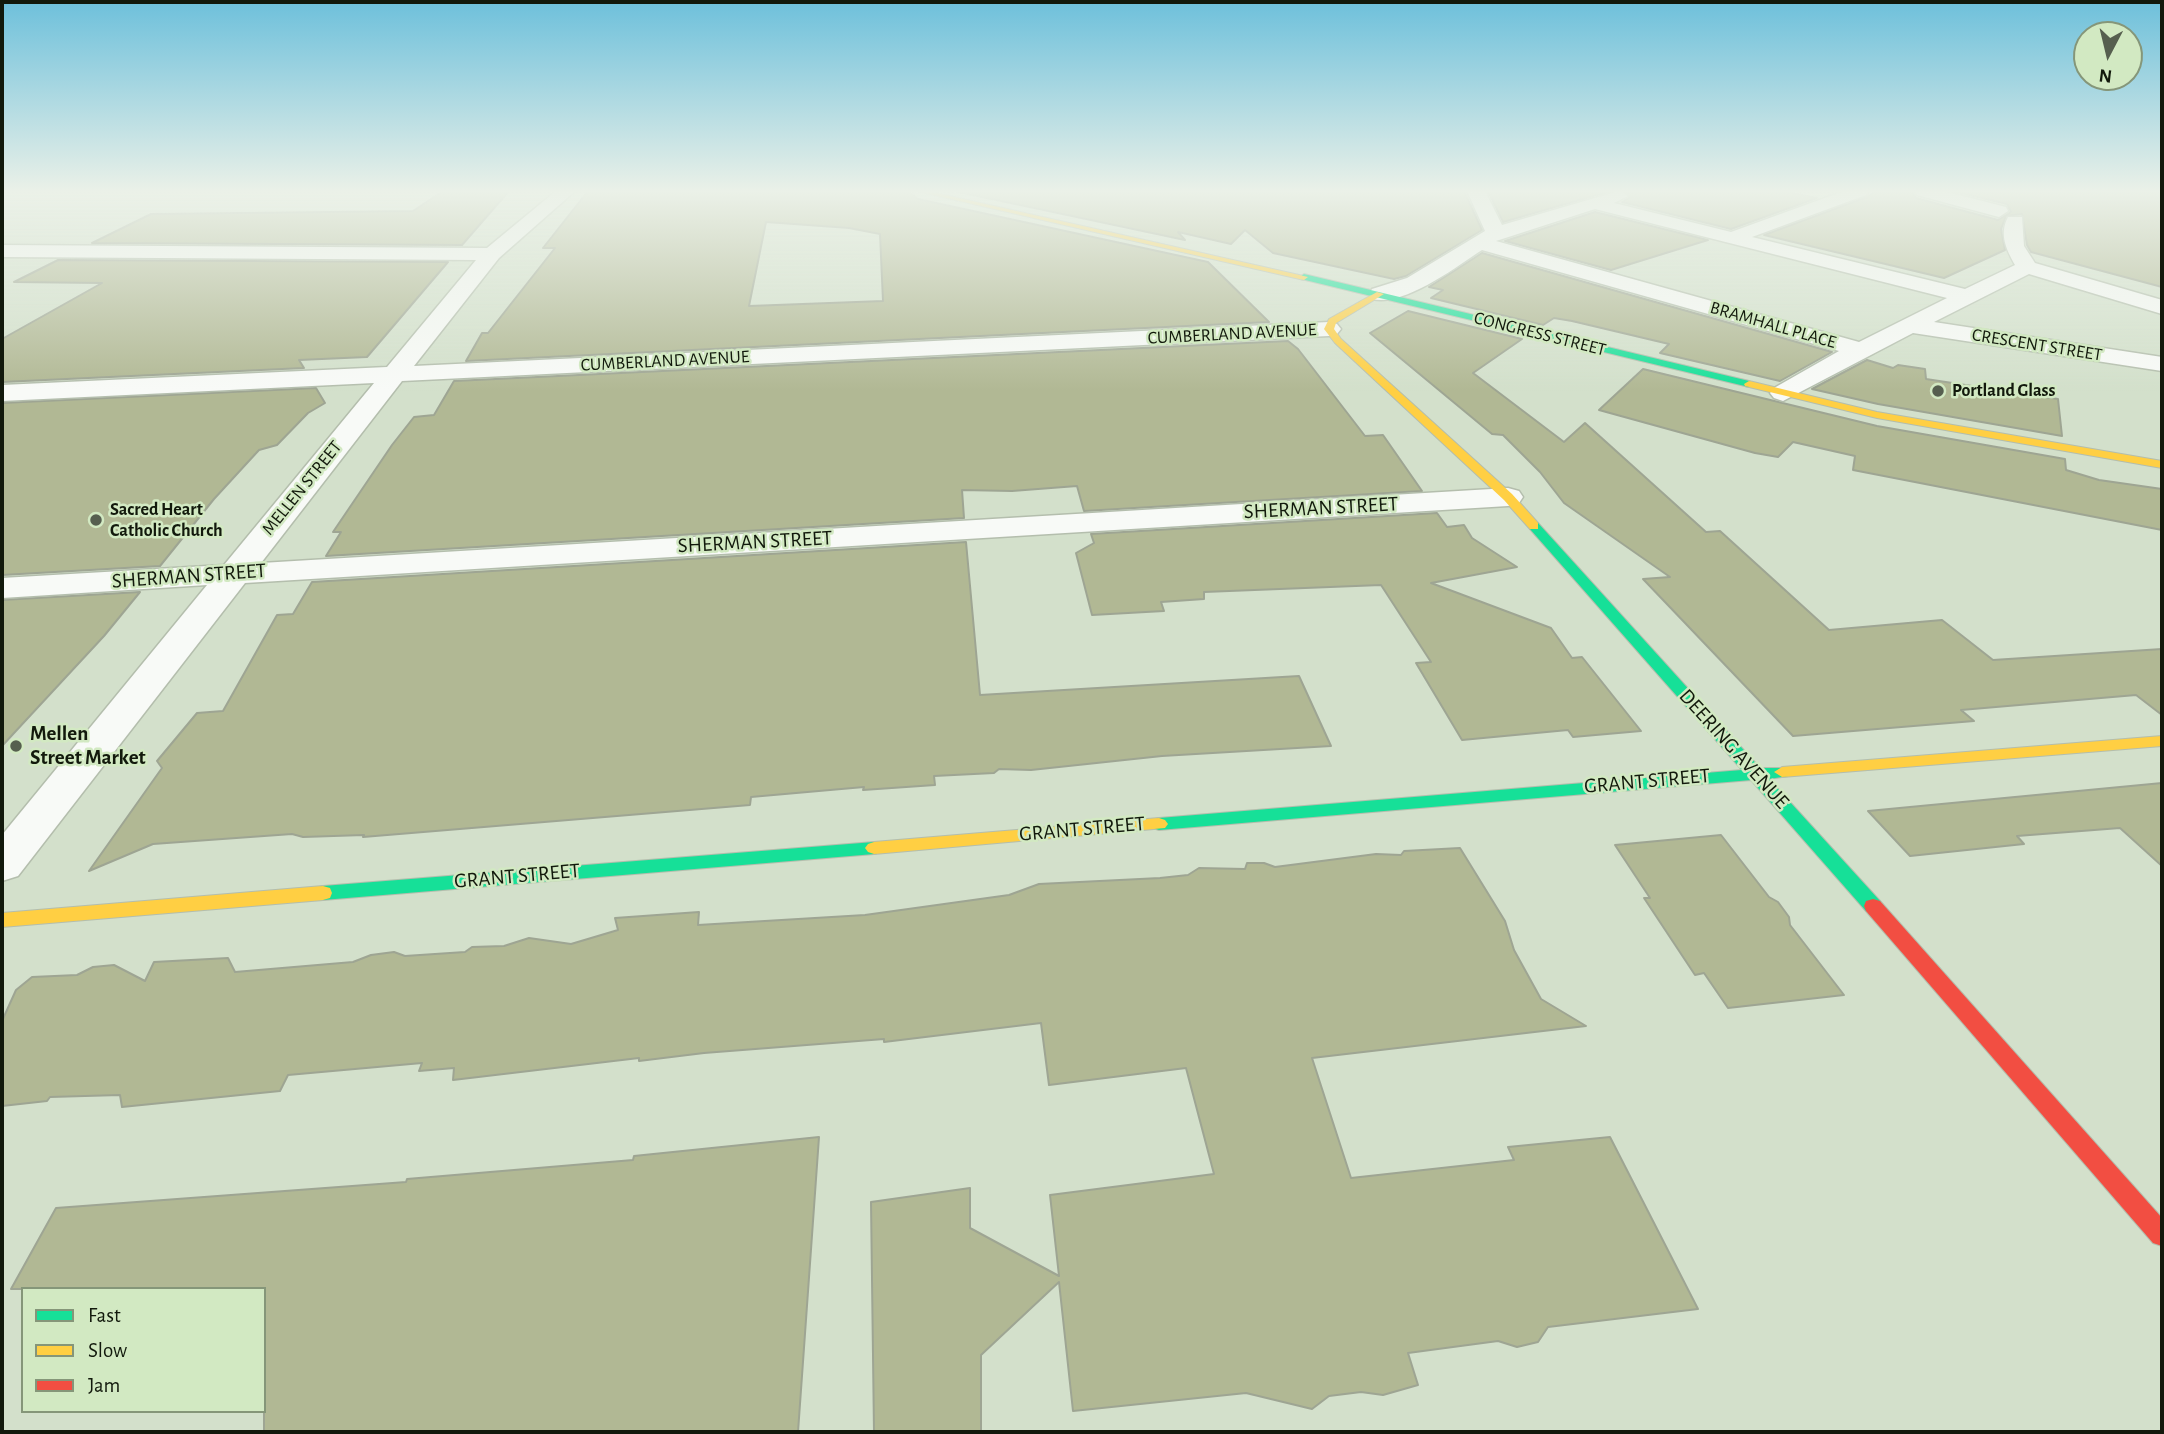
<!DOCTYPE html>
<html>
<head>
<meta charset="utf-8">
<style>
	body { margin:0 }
	#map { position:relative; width:2164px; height:1434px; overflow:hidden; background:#d3e0cb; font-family:"Alegreya Sans",sans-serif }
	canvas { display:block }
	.frame { position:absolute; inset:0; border:4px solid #12190c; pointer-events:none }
	.legend { position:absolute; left:21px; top:1287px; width:245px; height:126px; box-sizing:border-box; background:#d2e9c2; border:2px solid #859679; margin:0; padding:9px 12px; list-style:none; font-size:21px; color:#12190c }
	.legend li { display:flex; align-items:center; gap:14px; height:35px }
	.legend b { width:35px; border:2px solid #859679 }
	.north { position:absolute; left:2073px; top:21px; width:70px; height:70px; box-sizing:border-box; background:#d2e9c2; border:2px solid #859679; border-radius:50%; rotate:187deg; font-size:19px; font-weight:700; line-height:28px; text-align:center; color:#12190c }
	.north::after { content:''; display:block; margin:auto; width:24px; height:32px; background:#565f4f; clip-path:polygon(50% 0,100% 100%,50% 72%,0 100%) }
</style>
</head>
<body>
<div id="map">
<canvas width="2164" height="1434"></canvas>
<div class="frame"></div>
<ul class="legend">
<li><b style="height:9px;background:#16e098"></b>Fast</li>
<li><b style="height:9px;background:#ffcf43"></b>Slow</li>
<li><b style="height:9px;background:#f24e42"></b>Jam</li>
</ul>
<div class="north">N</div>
</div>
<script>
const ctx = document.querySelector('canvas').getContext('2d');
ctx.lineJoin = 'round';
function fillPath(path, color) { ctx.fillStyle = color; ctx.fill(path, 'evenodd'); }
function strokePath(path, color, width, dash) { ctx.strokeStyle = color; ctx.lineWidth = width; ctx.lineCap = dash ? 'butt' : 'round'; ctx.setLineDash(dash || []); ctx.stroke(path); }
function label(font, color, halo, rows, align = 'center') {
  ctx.font = font + ' "Alegreya Sans",sans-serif'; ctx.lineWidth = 5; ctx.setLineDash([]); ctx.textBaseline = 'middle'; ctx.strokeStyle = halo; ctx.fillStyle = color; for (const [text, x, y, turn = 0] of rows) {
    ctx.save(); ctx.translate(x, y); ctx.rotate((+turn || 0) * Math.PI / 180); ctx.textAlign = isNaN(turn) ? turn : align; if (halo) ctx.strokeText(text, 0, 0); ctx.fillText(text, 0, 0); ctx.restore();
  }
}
const building = new Path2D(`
	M443,191H509L462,245L92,243L151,214L413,211Z
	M588,191H908L918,199L1208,262L1269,322L466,361L482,333H488L555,248H543ZM766,222L849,228L880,234L883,301L749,306Z
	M954,191H1464L1482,230L1406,276L1394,279L1273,253L1245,230L1231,244L1178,232L1185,240Z
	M1488,191H1611L1503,222Z
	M1624,191H1783L1817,198L1731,229L1622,202L1630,197Z
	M1876,191H1911L1916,198L1998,220L2011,212L2007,204L1953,191H2162V287L2031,252L2027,245L2022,214L2006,216L2001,229L2005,250L1944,278L1764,235L1867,197Z
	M1595,212L1708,240L1611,270L1505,241Z
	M1482,253L1832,352L1780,381L1660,353L1669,344L1572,321L1554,318L1543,325L1431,298L1443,290L1429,287Z
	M58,260L448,262L367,357L299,360L304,368L2,382V339L102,283L14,282Z
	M1408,311L1522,339L1473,373L1564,442L1585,423L1706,532L1720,531L1829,630L1942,620L1993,660L2162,649V715L2136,695L1961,710L1974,721L1793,736L1643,579L1670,577L1564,503L1540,472L1503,435L1492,434L1370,333Z
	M1288,341L1298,349L1365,436L1383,435L1422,491L1084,511L1077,486L1012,491L962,490L964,518L326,556L341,532H333L392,445L414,417L434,415L454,381Z
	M1867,360L1893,368L1898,365L1925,369L1926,379L2058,399L2062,436L1878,404L1812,389Z
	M1643,369L1877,426L2065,459L2066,470L2099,480L2162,489V530L1853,470L1855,456L1793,442L1778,457L1755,453L1599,410Z
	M316,388L325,403L308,413L277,445L259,450L214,499L160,566L2,575V403Z
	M1437,513L1447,527L1464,525L1472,538L1517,567L1431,583L1551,628L1572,658L1582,657L1641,731L1573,737L1568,730L1462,740L1416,663L1431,662L1381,585L1204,592V599L1161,602L1164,611L1092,615L1076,553L1094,543L1091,534Z
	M966,542L980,695L1299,676L1331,746L1162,756L1031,770L999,769L994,773L934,776L935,785L863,790L864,787L751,797L750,805L363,837L364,835L303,837L292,834L153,844L89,871L162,768L157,761L197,713L223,711L277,615L293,614L312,582Z
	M140,592L104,636L2,746V600Z
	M2162,783V866L2120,828L2017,836L2024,844L1910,856L1868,811Z
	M1721,835L1769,897L1778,902L1789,917L1790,925L1844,995L1728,1008L1704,973L1695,975L1644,898H1650L1615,845Z
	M1460,848L1505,921L1514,950L1541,999L1586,1026L1312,1058L1351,1178L1514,1160L1508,1147L1610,1137L1698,1309L1548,1327L1538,1342L1517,1347L1498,1341L1408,1353L1418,1385L1383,1395L1361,1392L1329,1396L1312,1409L1246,1393L1073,1411L1059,1282L981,1355V1432H874L871,1202L970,1188V1228L1059,1276L1050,1195L1214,1174L1186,1068L1049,1085L1041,1023L884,1042V1039L704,1053L639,1061V1058L453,1080L454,1068L419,1071L422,1063L288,1075L280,1091L122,1107L120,1095L50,1097L47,1101L2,1106V1021L16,990L32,977L77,975L93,967L114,965L145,981L154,962L228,958L235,972L353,962L371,955L394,952L405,956L465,952L472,947L504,946L529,938L571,944L618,930L615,918L699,912L698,925L865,915L1009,895L1039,884L1160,878L1188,875L1199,868L1245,869L1247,863H1264L1275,867L1376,854L1401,855L1404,851Z
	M819,1137L798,1432H264V1289H11L56,1208L406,1182L407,1179L633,1160L634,1156Z`);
const street = new Path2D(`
	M556,191H575L499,258L414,366L1329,322L1337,324L1341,329L1337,334L1329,336L402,381L261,563L1508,488L1519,491L1523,497L1519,503L1508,506L245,583L18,876L2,881V835L207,585L2,598V578L224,565L374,383L2,401V385L387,367L476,260L2,257V245L487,248Z
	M1467,191H1485L1502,225L1619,191L1628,196L1614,203L1731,232L1844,191H1869L1866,195L1752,237L1965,289L2015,265C2006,249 1999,234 2008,217H2022L2024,246L2035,263L2162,300V314L2029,274L1934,322L2162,357V371L1913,333L1783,401L1774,398L1770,393L1774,388L1839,351L1482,250C1456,267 1404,307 1372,299L1369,294L1372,289L1407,278L1485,231ZM1595,209L1947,298L1859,342L1496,241Z
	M1914,191H1943L2006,207L2008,211L1999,217L1917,195Z`);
const fast = new Path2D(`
	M1304,274L1749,381L1754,384L1749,387L1301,279L1300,277Z
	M1534,522L1538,523L1760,768H1788L1790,772L1788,776L1769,779L1880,901L1882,906L1880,911L1873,913L1866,911L1751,780L1159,830L1153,828L1150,824L1153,820L1159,818L1742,770L1530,529V523Z
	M874,842L880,844L883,848L880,852L874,854L323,900L316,898L314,893L316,888L323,886Z`);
const slow = new Path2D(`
	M916,191H928L1308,277L1304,280Z
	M1377,292L1384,294L1336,323L1334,329L1341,339L1512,494L1538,523V529H1530L1504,500L1335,343L1324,329L1329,319Z
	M1749,381L1877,412L2162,461V468L1877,418L1745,386L1744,384Z
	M2162,736V746L1782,777L1774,772L1782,767Z
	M1159,818L1165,820L1168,824L1165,828L874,854L868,852L865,848L868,844L874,842Z
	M323,886L330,888L332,893L330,898L323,900L2,927V913Z`);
const jam = new Path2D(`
	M1873,899L1880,901L2162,1218V1246L2153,1243L1866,911L1864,906L1866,901Z`);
const markers = [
	[1938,391,7,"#565f4f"],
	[96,520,7,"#565f4f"],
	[16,746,7,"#565f4f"]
];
const farStreetnames = [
	["BRAMHALL PLACE",1773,325,16],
	["CUMBERLAND AVENUE",1232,334,-3],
	["CONGRESS STREET",1540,334,14],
	["CRESCENT STREET",2037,345,9],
	["CUMBERLAND AVENUE",665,361,-3],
	["MELLEN STREET",302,488,-51]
];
const farPoinames = [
	["Portland Glass",1952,391],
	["Sacred Heart",110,510],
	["Catholic Church",110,531]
];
const streetNames = [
	["SHERMAN STREET",1321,508,-3],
	["SHERMAN STREET",755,542,-3],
	["SHERMAN STREET",189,576,-4],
	["DEERING AVENUE",1734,749,48],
	["GRANT STREET",1647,781,-5],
	["GRANT STREET",1082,829,-5],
	["GRANT STREET",517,876,-5]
];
const poiNames = [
	["Mellen",30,734],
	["Street Market",30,758]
];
fillPath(building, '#b1b894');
strokePath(building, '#9ea593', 2);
strokePath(street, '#b4bead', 3);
strokePath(fast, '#b4bead', 2);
strokePath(slow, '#b4bead', 2);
strokePath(jam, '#b4bead', 2);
fillPath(street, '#f8faf7');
fillPath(fast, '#16e098');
fillPath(slow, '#ffcf43');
fillPath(jam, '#f24e42');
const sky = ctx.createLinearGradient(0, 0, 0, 391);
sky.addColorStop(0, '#6dc0db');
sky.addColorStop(0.49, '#ebf1e8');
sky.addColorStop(1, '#ebf1e800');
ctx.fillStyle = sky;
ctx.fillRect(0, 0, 2164, 391);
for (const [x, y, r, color] of markers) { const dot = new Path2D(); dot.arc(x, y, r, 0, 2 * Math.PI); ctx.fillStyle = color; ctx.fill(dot); strokePath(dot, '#d2e9c2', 2.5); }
label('18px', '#12190c', '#d2e9c2', farStreetnames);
label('bold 18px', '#12190c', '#d2e9c2', farPoinames, 'left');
label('21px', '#12190c', '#d2e9c2', streetNames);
label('bold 21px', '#12190c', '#d2e9c2', poiNames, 'left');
</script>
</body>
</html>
